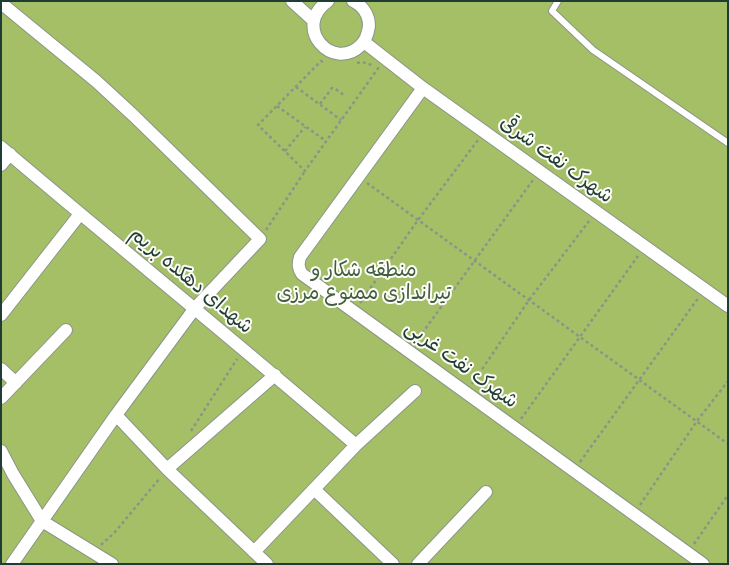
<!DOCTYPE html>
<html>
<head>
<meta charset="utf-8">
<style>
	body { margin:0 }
	#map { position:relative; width:729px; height:565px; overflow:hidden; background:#f6edda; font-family:Caveat,sans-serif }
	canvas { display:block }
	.frame { position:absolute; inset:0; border:2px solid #1f3d34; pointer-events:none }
</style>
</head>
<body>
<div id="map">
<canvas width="729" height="565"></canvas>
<div class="frame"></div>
</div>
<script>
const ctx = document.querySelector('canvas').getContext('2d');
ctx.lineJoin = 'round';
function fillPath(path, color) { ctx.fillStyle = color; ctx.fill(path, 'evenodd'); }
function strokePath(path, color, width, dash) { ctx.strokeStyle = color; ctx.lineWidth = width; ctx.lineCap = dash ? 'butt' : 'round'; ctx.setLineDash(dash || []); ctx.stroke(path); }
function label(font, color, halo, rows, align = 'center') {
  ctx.font = font + ' Caveat,"Playpen Sans Arabic",sans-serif'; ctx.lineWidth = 4; ctx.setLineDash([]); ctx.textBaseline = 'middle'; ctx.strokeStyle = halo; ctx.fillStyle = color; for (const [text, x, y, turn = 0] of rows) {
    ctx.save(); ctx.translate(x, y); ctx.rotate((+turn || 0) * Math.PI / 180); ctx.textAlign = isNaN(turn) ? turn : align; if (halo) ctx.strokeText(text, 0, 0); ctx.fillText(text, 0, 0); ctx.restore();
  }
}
const green = new Path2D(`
	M1,1H728V564H1Z`);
const path = new Path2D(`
	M323,62L321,61L258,125L305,171L379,67
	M357,63L362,62L372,65
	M296,87L341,120
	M320,104L332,88L337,90L344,95
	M277,106L326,141
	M285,151L305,127
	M367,183L728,444
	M266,230L305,171
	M360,303L418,220L478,140
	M415,343L533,180
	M472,384L529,300L589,221
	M521,419L638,256
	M191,431L237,359
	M580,462L699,297
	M640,505L697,421L728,381
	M694,544L728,495
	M101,545L115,532L160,478`);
const lane = new Path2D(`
	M558,1L552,11L593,50L728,143`);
const street = new Path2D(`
	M292,1L314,21
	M328,1C291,27 333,73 361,45C366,40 368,33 369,26C369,15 363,6 353,1
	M1,3L96,81L134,116L260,239L195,308L116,415L12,564
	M364,42L423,88L728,306
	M423,88L300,257C298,264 298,268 302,274L703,564
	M1,147C119,247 239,344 356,445
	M1,165L10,154
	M1,315L80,214
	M1,369L16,383
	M1,398L66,330
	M116,415L167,469L267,564
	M1,451L13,474L42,521L112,564
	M167,469L275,375
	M314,489L393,564
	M254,552L356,445L415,391
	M418,564L486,492`);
const streetNames = [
	["شهرک نفت شرقی",556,160,36],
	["شهدای دهکده بریم",191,281,40],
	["شهرک نفت غربی",461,365,36]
];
const parkNames = [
	["منطقه شکار و",364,271],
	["تیراندازی ممنوع مرزی",364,294]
];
fillPath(green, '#a5bf66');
strokePath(lane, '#8a9587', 8);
strokePath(street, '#8a9587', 14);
strokePath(path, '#8a9587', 2.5, [3, 3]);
strokePath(lane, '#fff', 6);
strokePath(street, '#fff', 12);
label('20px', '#1f3d34', '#fdfcf7', streetNames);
label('20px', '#405e40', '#fdfcf7', parkNames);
</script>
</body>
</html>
